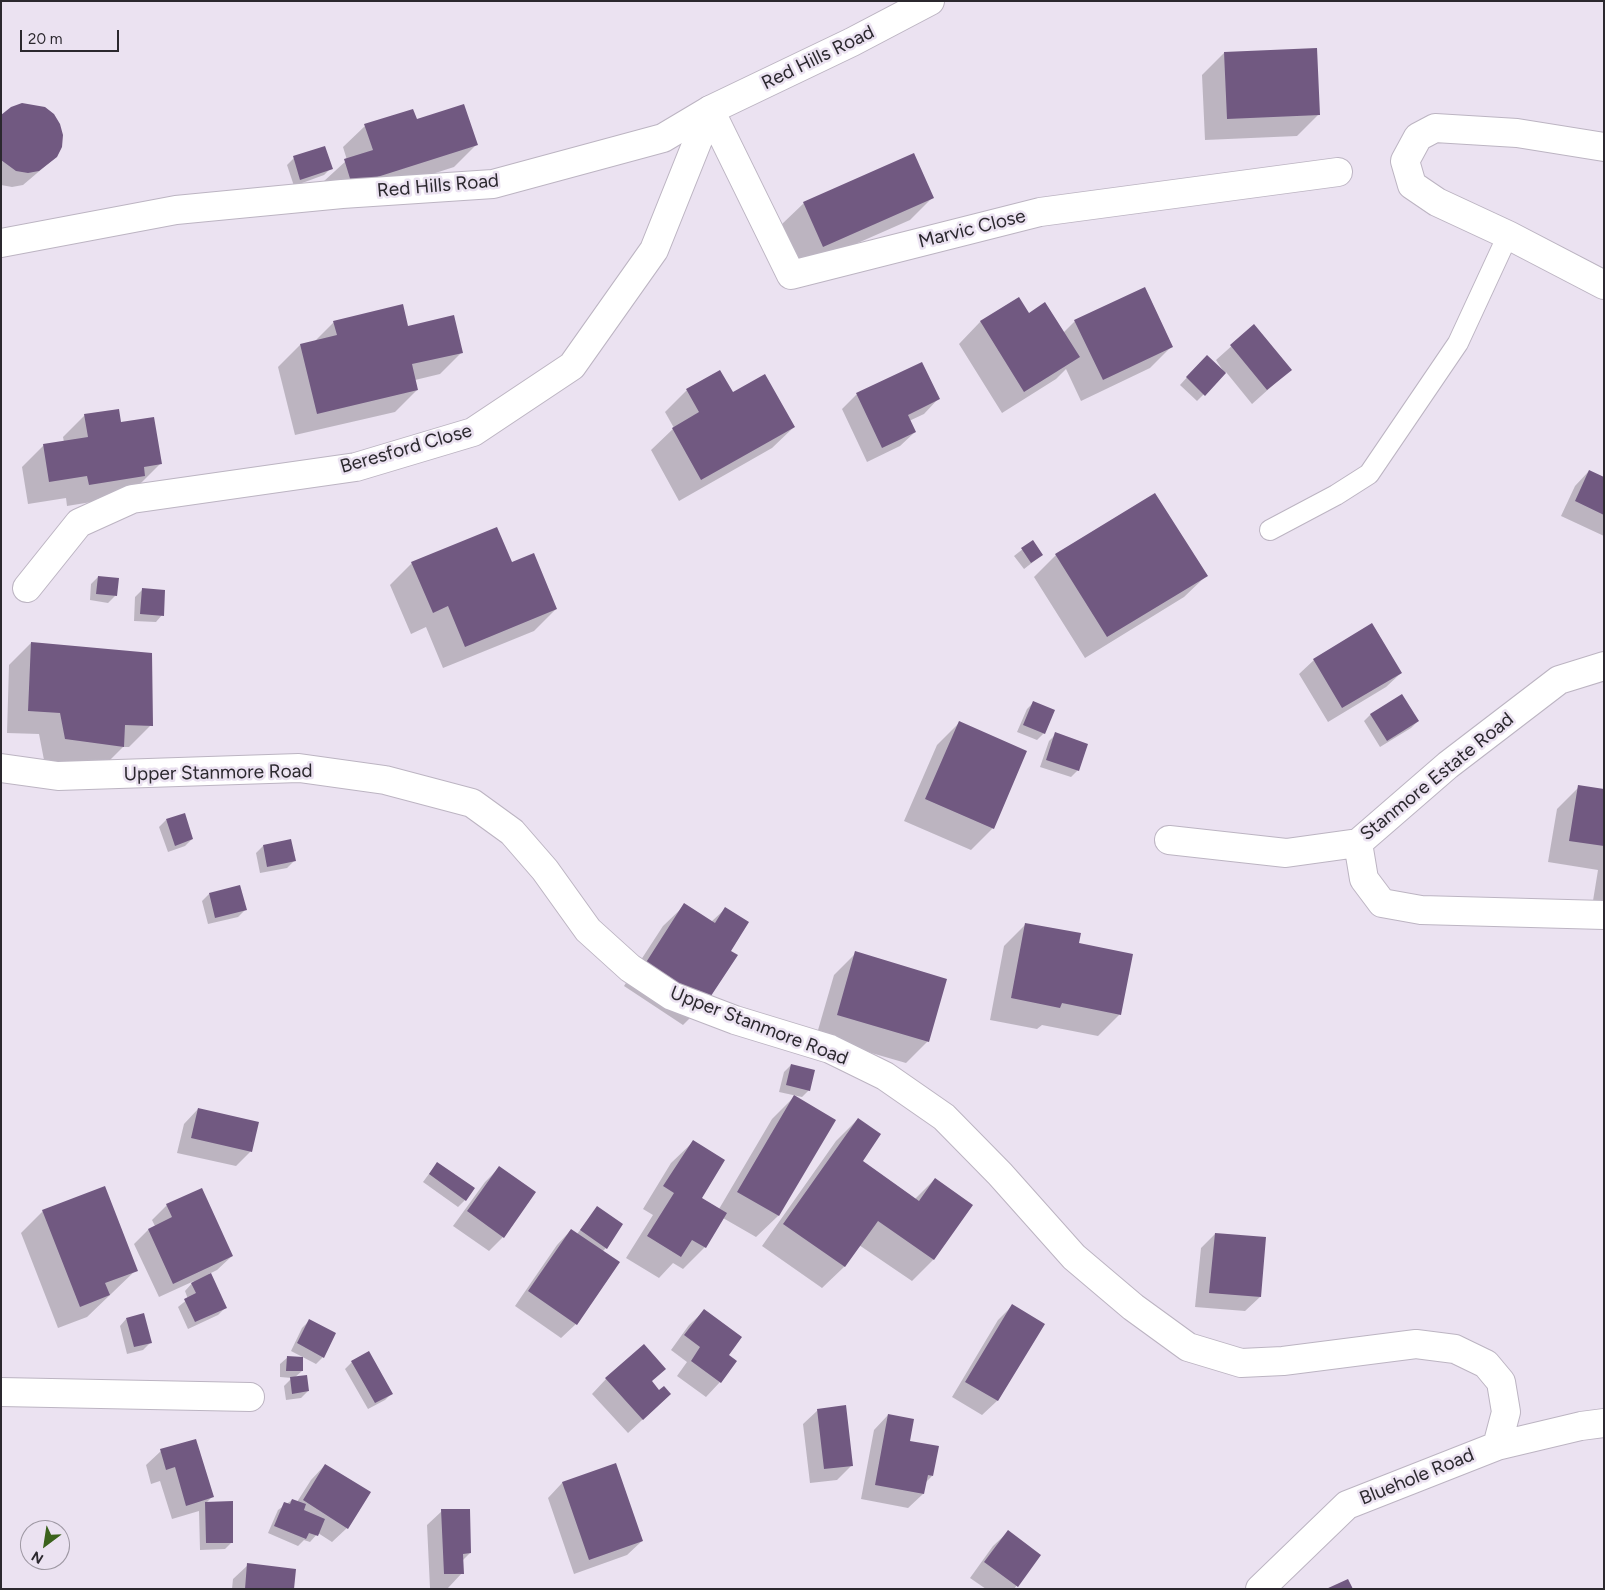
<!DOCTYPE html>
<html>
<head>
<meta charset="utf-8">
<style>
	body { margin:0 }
	#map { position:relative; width:1605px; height:1590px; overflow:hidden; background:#ebe2f1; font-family:Figtree,sans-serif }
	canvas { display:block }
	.frame { position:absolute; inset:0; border:2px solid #2b282e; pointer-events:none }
	.north { position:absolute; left:20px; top:1520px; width:50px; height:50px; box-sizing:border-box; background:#ebe2f1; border:1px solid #9e98a3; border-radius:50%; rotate:211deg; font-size:14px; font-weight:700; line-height:20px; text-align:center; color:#2b282e }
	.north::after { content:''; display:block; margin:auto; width:18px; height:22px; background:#3b621c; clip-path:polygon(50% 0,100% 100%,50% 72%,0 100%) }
	.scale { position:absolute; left:20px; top:30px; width:99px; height:22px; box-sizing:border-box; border:2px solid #2b282e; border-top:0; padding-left:6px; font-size:15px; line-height:18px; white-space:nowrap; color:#2b282e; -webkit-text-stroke:4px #ebe2f1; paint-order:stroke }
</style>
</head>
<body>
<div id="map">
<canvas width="1605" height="1590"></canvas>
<div class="frame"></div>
<div class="north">N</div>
<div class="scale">20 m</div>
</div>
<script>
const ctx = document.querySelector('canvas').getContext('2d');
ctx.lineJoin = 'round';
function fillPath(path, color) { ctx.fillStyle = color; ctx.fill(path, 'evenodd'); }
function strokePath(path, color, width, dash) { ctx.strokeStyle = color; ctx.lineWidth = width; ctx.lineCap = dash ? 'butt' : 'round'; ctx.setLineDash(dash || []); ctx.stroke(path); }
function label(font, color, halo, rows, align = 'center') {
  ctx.font = font + ' Figtree,sans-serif'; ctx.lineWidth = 5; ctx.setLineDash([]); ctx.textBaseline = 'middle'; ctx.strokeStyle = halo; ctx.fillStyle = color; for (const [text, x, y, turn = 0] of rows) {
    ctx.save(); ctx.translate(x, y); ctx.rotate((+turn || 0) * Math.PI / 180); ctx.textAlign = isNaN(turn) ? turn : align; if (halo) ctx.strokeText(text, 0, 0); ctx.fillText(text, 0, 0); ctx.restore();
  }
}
const shadow = new Path2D(`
	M1224,53L1319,114L1297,136L1205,140L1202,75Z
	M1,116L56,157L23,185L12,187L1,185Z
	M416,121L476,145L454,167L330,207L323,182L347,160L343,147L365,126Z
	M294,158L331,168L324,175L294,186L287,165Z
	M932,198L910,220L801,268L782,224L804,203Z
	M1018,298L1028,315L1063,333L1075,321L1172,346L1150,368L1081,401L1066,369L1056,379L1002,413L959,344L980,322Z
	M334,322L407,327L462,352L440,374L415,380L417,390L395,412L295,435L278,367L300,345L314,342Z
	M1254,326L1290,370L1252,404L1226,372L1197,401L1180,385L1200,363L1224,372L1216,360Z
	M922,364L938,399L924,414L909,421L915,432L900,446L867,462L842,409L856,395Z
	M687,390L732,394L794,427L772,448L679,501L651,450L674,428L665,412Z
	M85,415L120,423L161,463L139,485L122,497L67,506L66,498L28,504L22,467L44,445L64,442L63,437Z
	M1589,471L1604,478V536L1561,516L1575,486Z
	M1033,541L1042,555L1024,569L1014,556Z
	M1056,555L1206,576L1184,597L1085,658L1034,577Z
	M412,563L511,564L556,609L534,631L443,668L426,627L411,634L390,585Z
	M98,577L115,596L108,603L90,600L91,584Z
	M142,590L162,615L156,622L134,621L135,597Z
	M31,643L151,725L129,747H123L101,769L44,760L39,734L7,733L9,665Z
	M1314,660L1401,673L1386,687L1328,722L1299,674Z
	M1034,702L1044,733L1037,740L1017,732L1027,709Z
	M1371,714L1418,721L1411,728L1380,747L1364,721Z
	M959,723L993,828L971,850L904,821L937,745Z
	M1056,734L1078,770L1071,777L1040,767L1049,741Z
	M1579,787L1604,791V915L1591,913L1598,870L1548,862L1557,809Z
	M166,820L192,839L185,846L168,852L159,827Z
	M290,841L294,861L287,868L260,873L256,853L263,846Z
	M209,894L245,910L238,917L208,924L202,901Z
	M685,905L711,922L725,909L729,951L704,1004L683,1025L624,986L663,926Z
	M1026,924L1077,944L1120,1014L1098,1036L1042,1025L1037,1029L990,1020L1004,946Z
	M856,953L928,1041L906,1063L816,1037L834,975Z
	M791,1065L809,1090L802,1097L779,1092L784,1072Z
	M794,1097L778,1216L756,1237L723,1218L705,1247L683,1269L673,1263L659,1278L626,1258L653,1215L643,1209L671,1163L693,1142L701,1198L719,1209L772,1119Z
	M198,1109L257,1123L250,1152L236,1166L177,1153L184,1124Z
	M858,1119L861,1161L915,1199L935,1179L933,1260L912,1281L859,1245L844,1267L822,1288L762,1246L836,1141Z
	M437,1163L465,1200L458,1207L423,1182Z
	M499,1168L503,1237L489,1251L453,1226L485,1182Z
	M167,1205L232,1256L217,1270L209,1274L225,1308L218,1315L188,1329L178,1307L188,1299L185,1291L194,1281L159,1297L134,1244L148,1230L155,1226L152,1220Z
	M597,1208L606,1248L602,1252L576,1324L561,1338L515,1306L557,1245L571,1230L577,1234Z
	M43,1211L136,1270L87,1317L58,1328L21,1233Z
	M1215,1234L1260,1297L1245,1311L1195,1307L1201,1248Z
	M1012,1306L1043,1325L997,1401L982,1415L952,1397L998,1320Z
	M704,1311L728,1356L720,1382L706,1397L677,1376L687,1362L671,1350L689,1325Z
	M126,1319L150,1343L143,1350L127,1354L120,1326Z
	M309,1321L323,1357L316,1364L291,1351L302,1328Z
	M288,1357L302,1371L294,1378L308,1391L301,1398L286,1400L284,1386L292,1378L280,1377V1364Z
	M352,1362L392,1393L385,1400L368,1409L345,1369Z
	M606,1379L651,1382L655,1408L628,1433L592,1394Z
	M818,1410L852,1465L837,1480L810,1483L803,1424Z
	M888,1415L932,1476L925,1483L923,1494L908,1508L861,1499L874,1430Z
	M161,1451L212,1497L206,1503L232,1542L225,1549L200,1550L199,1511L172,1519L160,1481L151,1484L146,1465Z
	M325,1465L347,1528L332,1542L318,1533L310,1542L304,1540L298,1546L268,1533L278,1510L292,1500L297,1502L311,1480Z
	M615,1465L642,1541L627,1555L574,1574L548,1498L562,1483Z
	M442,1511L470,1553L462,1561V1573L448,1588H430L427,1525Z
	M1008,1532L1040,1556L1014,1589H986L970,1578L993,1546Z
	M248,1565L293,1589H232L233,1579Z`);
const building = new Path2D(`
	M1317,48L1320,115L1227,119L1224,52Z
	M22,103L45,107L54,114L60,124L63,135L62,147L57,157L39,171L28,173L16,171L1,160V115L11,107Z
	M464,104L478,145L352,185L344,159L373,150L364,124L413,109L417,119Z
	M325,146L333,169L300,180L293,156Z
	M914,153L934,198L823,247L803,202Z
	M1145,287L1173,347L1103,380L1074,320Z
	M1019,297L1029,313L1045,302L1080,357L1024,392L980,321Z
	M403,304L408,326L454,315L463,353L412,364L418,390L317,414L300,344L337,335L333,321Z
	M1254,324L1292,370L1267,390L1230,345Z
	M1207,355L1226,373L1205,396L1186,377Z
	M922,362L940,399L908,415L916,432L882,448L856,393Z
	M720,370L733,392L765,374L795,427L701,480L672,428L699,412L686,389Z
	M119,409L121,422L154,417L162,464L144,467L145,476L89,485L87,476L49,482L43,444L88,437L84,414Z
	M1589,470L1604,477V515L1575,501Z
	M1155,493L1208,576L1107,637L1055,554Z
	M497,527L512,562L534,553L557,609L465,647L448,606L433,613L411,562Z
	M1033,540L1043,555L1031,563L1021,548Z
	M98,576L119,578L117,596L96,594Z
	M142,588L165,590L164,616L140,614Z
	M1372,623L1402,673L1342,708L1313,659Z
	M31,642L152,653L153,726L125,725L124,747L65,739L60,713L28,711Z
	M1402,694L1419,721L1387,741L1370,714Z
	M1033,701L1055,710L1045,734L1023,725Z
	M959,721L1027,751L994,829L925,799Z
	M1055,732L1088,744L1079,771L1046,760Z
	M1578,785L1604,789V846L1569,841Z
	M185,813L193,839L175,846L166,819Z
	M291,839L296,861L267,867L263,845Z
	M240,885L247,910L215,918L209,893Z
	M684,903L715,923L725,907L749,922L731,951L738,955L705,1005L645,964Z
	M1025,923L1081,933L1079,943L1133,954L1121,1015L1062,1003L1060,1008L1011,998Z
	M855,951L947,979L929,1042L837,1015Z
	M791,1064L815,1070L810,1091L786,1085Z
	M794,1095L836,1120L779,1216L737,1192Z
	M198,1108L259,1122L252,1152L191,1138Z
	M858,1118L881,1134L863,1161L919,1201L935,1178L973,1205L934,1260L878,1221L845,1267L783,1224Z
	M693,1140L725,1160L702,1198L727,1213L706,1248L692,1240L681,1257L647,1236L674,1193L663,1186Z
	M437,1162L475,1188L466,1201L429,1174Z
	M499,1166L536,1192L504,1238L467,1211Z
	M105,1186L138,1271L105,1283L110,1295L80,1307L42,1210Z
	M202,1188L233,1256L173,1284L148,1229L172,1217L166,1204Z
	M597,1206L623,1224L607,1249L580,1230Z
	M571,1229L620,1262L577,1325L528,1291Z
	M1215,1233L1266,1237L1261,1297L1209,1293Z
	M211,1273L227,1308L195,1322L184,1299L196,1293L191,1283Z
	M1012,1304L1045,1324L998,1401L965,1382Z
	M704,1309L742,1337L729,1355L737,1361L721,1383L691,1361L700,1347L684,1335Z
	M144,1313L152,1343L134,1347L126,1318Z
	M309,1319L336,1333L324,1358L297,1343Z
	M644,1344L666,1369L652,1381L659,1390L664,1386L671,1394L643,1420L605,1378Z
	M369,1351L393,1394L375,1403L351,1361Z
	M287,1356L303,1357V1371H286Z
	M307,1375L309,1391L292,1394L290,1377Z
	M846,1405L853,1466L824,1469L817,1409Z
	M888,1414L914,1419L910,1441L939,1446L933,1476L928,1475L924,1494L875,1485Z
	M196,1439L214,1497L186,1506L175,1467L166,1470L160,1449Z
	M616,1463L643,1541L589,1560L562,1482Z
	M325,1464L371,1492L348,1529L303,1500Z
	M292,1499L306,1504L304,1510L325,1519L318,1536L309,1533L306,1539L274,1526L284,1502L290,1504Z
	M233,1501V1543H206L205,1502Z
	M441,1509H470L471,1553L463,1554L464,1574H444Z
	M1008,1530L1041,1555L1018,1587L984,1562Z
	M247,1563L296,1569L294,1589H245Z
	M1348,1579L1353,1589H1326Z`);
const service = new Path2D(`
	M1270,530L1336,495L1369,474L1458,343L1508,235`);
const minor = new Path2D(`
	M710,110L791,275L1040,212L1338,172
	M1604,147L1517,133L1435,128L1418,137L1405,161L1412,185L1437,202L1508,235L1604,285
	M27,588L79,523L132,499L356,467L473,432L572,366L654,250L710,110
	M1,768L58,776L299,768L385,780L472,803L512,832L545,870L588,930L630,968L672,996L735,1020L830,1049L885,1076L944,1117L1000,1174L1074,1257L1133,1307L1188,1347L1241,1363L1283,1361L1416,1344L1455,1349L1486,1364L1501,1382L1506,1412L1497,1446
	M1169,840L1286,853L1358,843L1448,765L1559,680L1604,666
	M1358,843L1364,879L1382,903L1421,910L1604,915
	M1,1392L250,1397
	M1260,1589L1347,1505L1497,1446L1581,1426L1604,1423`);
const secondary = new Path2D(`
	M1,243L176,210L342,194L493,184L663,138L710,110L852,42L930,1`);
const streetNames = [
	["Red Hills Road",818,58,-26],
	["Red Hills Road",438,186,-5],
	["Marvic Close",972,229,-14],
	["Beresford Close",406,449,-16],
	["Upper Stanmore Road",218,773,-1],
	["Stanmore Estate Road",1437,777,-39],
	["Upper Stanmore Road",759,1026,21],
	["Bluehole Road",1417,1477,-22]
];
fillPath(shadow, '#0003');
fillPath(building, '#715981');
strokePath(service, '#bcb4c2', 22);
strokePath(minor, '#bcb4c2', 30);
strokePath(secondary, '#bcb4c2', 30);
strokePath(service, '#fff', 20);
strokePath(minor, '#fff', 28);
strokePath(secondary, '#fff', 28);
label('19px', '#2b282e', '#ebe2f1', streetNames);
</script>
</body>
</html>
